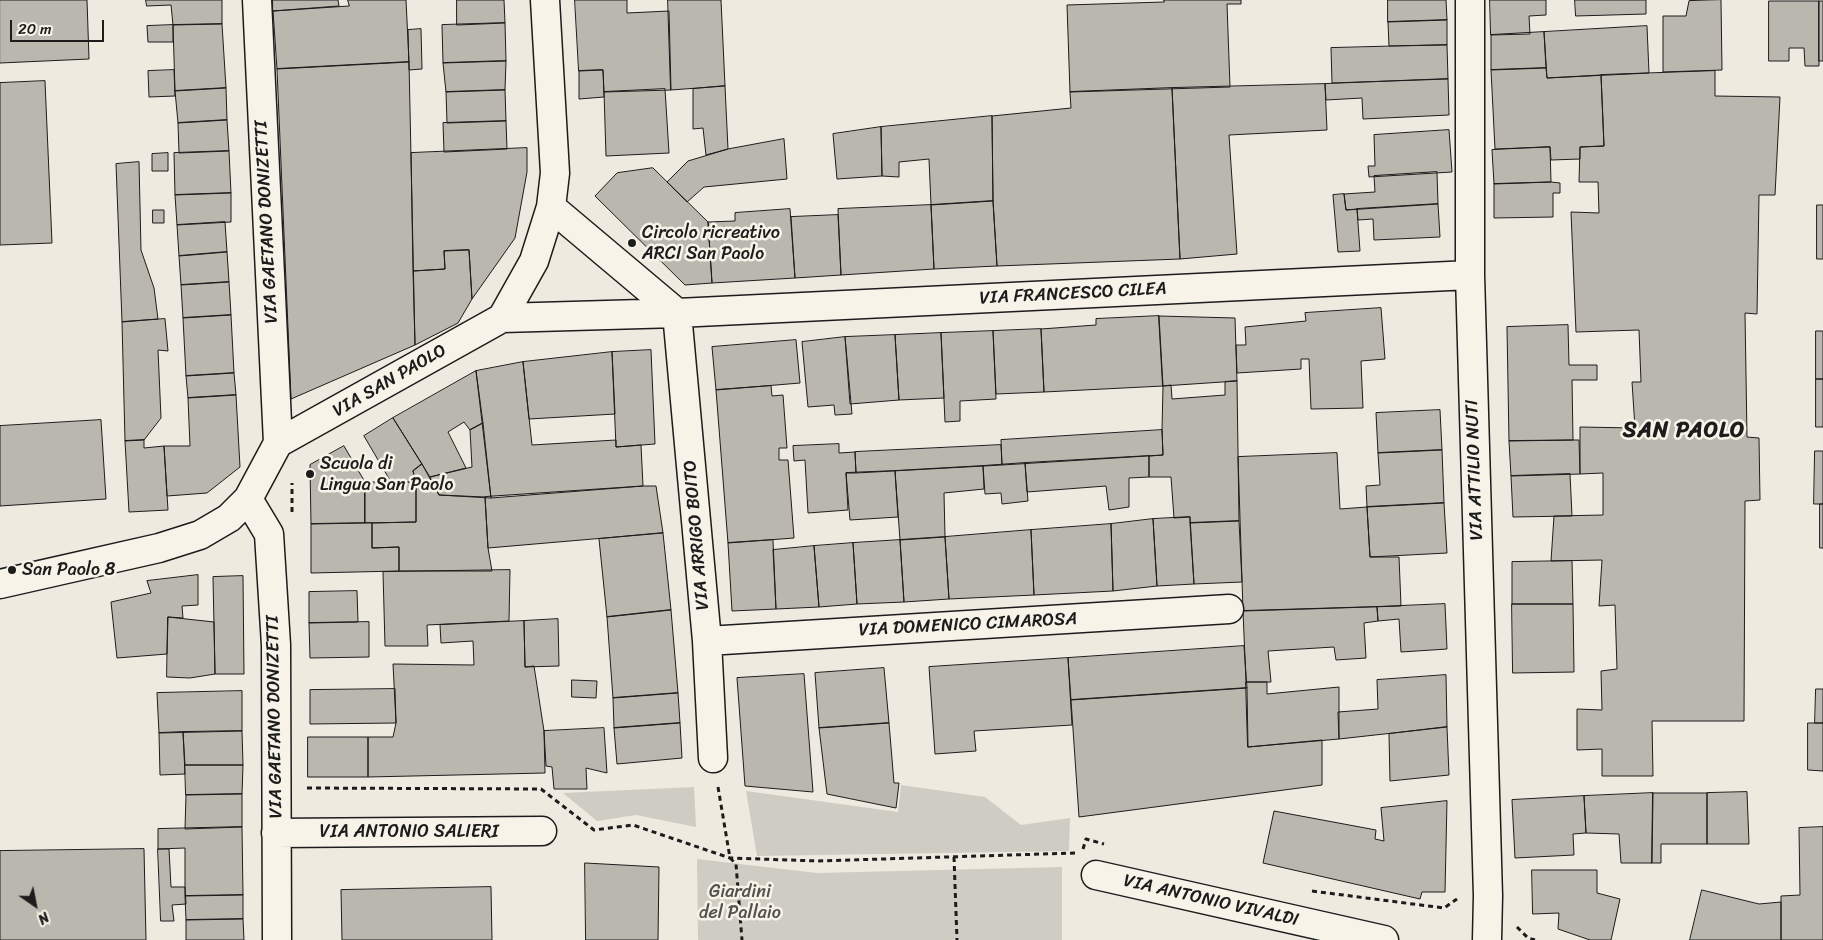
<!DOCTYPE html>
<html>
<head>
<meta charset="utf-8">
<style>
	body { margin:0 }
	#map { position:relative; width:1823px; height:940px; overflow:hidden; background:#eeeae0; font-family:Sriracha,sans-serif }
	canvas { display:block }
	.north { position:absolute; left:10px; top:880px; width:50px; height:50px; -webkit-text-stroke:4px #f7f3e8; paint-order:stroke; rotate:147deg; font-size:14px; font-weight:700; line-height:20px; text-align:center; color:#1c1c1c }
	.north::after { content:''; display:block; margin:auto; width:18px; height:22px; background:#1c1c1c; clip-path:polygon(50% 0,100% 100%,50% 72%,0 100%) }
	.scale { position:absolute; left:10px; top:20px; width:94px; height:22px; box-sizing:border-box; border:2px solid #1c1c1c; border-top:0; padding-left:6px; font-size:15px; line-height:18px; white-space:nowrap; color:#1c1c1c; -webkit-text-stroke:4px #f7f3e8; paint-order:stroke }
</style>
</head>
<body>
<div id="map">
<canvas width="1823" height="940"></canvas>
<div class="north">N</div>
<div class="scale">20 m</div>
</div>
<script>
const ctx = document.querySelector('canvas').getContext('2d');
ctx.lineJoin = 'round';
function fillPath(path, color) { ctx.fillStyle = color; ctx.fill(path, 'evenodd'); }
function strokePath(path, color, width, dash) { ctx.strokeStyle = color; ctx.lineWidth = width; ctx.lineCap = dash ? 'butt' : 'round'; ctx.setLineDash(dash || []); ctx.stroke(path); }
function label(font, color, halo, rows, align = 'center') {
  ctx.font = font + ' Sriracha,sans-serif'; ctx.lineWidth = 5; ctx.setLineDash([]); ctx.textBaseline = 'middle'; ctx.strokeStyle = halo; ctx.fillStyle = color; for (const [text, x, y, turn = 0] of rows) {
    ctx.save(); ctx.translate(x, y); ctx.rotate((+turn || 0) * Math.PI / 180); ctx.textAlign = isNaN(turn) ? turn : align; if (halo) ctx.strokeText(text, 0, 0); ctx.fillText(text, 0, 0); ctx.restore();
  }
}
const green = new Path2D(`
	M901,785L985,797L1021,825L1070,818L1069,851L757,856L746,791L898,812Z
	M694,787L696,827L636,815L597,821L563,793Z
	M697,859L817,873L1062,867V940H698Z`);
const building = new Path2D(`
	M0,0H87L89,59L0,63Z
	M146,0H222V24L173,25L171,5L147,6Z
	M273,0H338L339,6L273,11Z
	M348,0H406L409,62L277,69L273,11L349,6Z
	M457,0H504L505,23L457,25Z
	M575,0H627V13L669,11L671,90L604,92L603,70L579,71Z
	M668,0H721L725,86L671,90Z
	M1164,0H1241V4H1227L1230,87L1070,92L1067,5L1164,2Z
	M1388,0H1446L1447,20L1388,22Z
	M1490,0H1546V15L1529,16L1530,34L1491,35Z
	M1575,0H1646V14L1576,16Z
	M1721,0L1722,70L1663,72V16H1686L1689,1Z
	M1769,1H1819V66H1805L1804,48H1789V61H1769Z
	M1819,1H1823V61H1819Z
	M1447,20V45L1389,46L1388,22Z
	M505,23L506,61L443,63L442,25Z
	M222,24L226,88L175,91L173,25Z
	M173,25V42H148L147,26Z
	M1647,26L1649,73L1547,78L1544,32Z
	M421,29L422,69L409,70L408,30Z
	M1544,32L1546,68L1491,70V35Z
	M1447,45L1448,79L1332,83L1331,48Z
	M506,61L505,90L446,92L443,63Z
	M409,62L415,345L291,399L277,69Z
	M1546,68L1547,78L1601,75L1604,146L1580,147V159L1551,160L1550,147L1495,149L1491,70Z
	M174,70L175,96L149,97L148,71Z
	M603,70L604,97L579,99V71Z
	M1715,71V96L1780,97L1775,195H1759L1757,314L1745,313L1747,437L1759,438L1760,500L1745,501L1744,721H1652L1653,776H1602V749L1577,750V709L1602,710L1601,671L1617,669L1615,605L1599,606L1602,560L1551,561L1554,516L1603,515V473L1580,474V427L1635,428L1632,382H1641L1639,330L1576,332L1571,212L1599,213L1598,182H1579L1580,147L1604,146L1601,75Z
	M1448,79L1449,115L1363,119L1362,98L1326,100L1325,84Z
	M45,81L52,243L0,245V83Z
	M1325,84L1327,130L1229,135L1237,254L1180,259L1172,88Z
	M725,86L728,149L706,155L703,128L693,129V89Z
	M226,88L227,120L178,123L175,91Z
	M1172,88L1180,259L997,266L993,201L992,116L1071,108L1070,92Z
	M665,89L669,153L606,156L604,92Z
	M505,90L506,121L447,123L446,92Z
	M992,116L993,201L931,205L929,159L899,162V177L882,176L881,127Z
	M227,120L229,151L179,153L178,123Z
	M506,121L507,149L444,152L443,123Z
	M881,127L882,176L837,179L833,134Z
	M1449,130L1452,172L1369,177L1368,166H1375L1374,135Z
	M784,139L787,179L704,187L687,202L667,182L688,161L728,149Z
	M1550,147L1551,182L1494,184L1492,150Z
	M527,148V172L515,238L472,299L469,250L444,251L445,269L413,271L411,153Z
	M229,151L231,193L175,195L174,153Z
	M168,153V171H152V154Z
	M139,162L141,250L154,288L158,319L122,322L116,164Z
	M653,168L708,222L712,283L685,285L595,196L617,173Z
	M1437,172L1438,204L1346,210L1344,194L1375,192L1374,176Z
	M1551,182L1560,183V193H1553V217L1494,218V184Z
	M231,193V222L177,225L175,195Z
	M1344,194L1346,210L1357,209L1360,251L1338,252L1333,195Z
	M993,201L997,266L934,269L931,205Z
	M1438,204L1440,237L1374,240L1373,219L1358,220L1357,209Z
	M931,205L934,269L841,275L838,209Z
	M1817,205H1823V259H1817Z
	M790,209L795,278L712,283L708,222L735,221V213Z
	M153,210H164V223H153Z
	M838,215L841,275L795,278L791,217Z
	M225,222L227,252L179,256L177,225Z
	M469,250L472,299L458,323L415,345L413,271L445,269L444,251Z
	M227,252L229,282L181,285L179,256Z
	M229,282L231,315L183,318L181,285Z
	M1381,308L1385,359L1361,361L1363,408L1311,409L1309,359H1301V369L1237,373L1236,345H1246L1245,327L1306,321L1305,313Z
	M231,315L234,373L186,376L183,318Z
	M1159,316L1235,318L1237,381L1163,386Z
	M1159,316L1163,386L1044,392L1041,329L1096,325V319Z
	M165,319L168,351L158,350L161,418L144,440L125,441L122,322Z
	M1568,325L1569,365H1597V380H1572L1573,440L1509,441L1507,327Z
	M1041,329L1044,392L996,394L993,331Z
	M993,331L996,399L960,401V421L945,422L941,333Z
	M1816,331H1823V379H1816Z
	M941,333L944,398L899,400L895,335Z
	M895,335L899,400L850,404L845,337Z
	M845,337L852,414L835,415L834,405L808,407L802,342Z
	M796,340L800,383L716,390L712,347Z
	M651,350L655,444L616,447L612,352Z
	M612,352L615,414L529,419L523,362Z
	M523,362L532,445L616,440V447L641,445L643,486L491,498L476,371Z
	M476,371L483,423L470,430L464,422L448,432L466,468L430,477L393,418Z
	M234,373L236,395L188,398L186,376Z
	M1816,379H1823V427H1816Z
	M1237,381L1239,521L1190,523V517L1174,518L1171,477H1149V456L1163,455L1162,430L1163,386L1171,385L1172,399L1225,395V382Z
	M771,386L772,396L783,395L787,448H779V460H788L794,538L728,543L716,390Z
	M236,395L240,467L207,493L167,496L164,446H190L188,398Z
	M1440,410L1442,450L1378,453L1376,413Z
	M393,418L422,464L413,471L416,482H391L364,436Z
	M101,420L106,499L0,506V426Z
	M483,423L491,498L439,495L430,477L472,467L470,430Z
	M1162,430L1163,455L1002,465L1001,440Z
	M144,440V448L164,446L168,510L129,512L125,441Z
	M1573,440H1579L1580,474L1511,476L1509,441Z
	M839,444V453L855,452L856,473H846L848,510L808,513L805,460L794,461L793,446Z
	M1001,445L1002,465L856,473L855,452Z
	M344,446L365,482V523L311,524L310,465Z
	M1442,450L1444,503L1367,507L1366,486L1380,485L1378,453Z
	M1815,451H1823V504H1814Z
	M1337,453L1340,509L1367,507L1370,557H1399L1401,606L1243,611L1238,457Z
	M1149,456V477L1129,478V507L1109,510L1106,486L1027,492L1025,463Z
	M1025,463L1028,501L1002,504L1001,493L985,494L983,466Z
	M422,464L439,495L485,497L488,548L492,571H399V547L372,548V523L416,522V482L413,471Z
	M983,466L984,489L944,493L945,537L900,540L895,471Z
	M895,471L898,517L850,520L846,473Z
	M1570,474L1572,516L1513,517L1511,476Z
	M365,482H416V522L365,523Z
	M643,486H656L663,533L488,548L485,497Z
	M1444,503L1447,553L1370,557L1367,507Z
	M1820,504H1823V548H1820Z
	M1190,517L1194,584L1157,586L1153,519Z
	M1153,519L1157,586L1113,591L1111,524Z
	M1239,521L1242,582L1194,584L1190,523Z
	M372,523V548L399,547V571L311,573V524Z
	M1111,524L1113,591L1034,595L1031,530Z
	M1031,530L1034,595L949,599L945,537Z
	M663,533L671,610L607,617L599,539Z
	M945,537L949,599L904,602L900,540Z
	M773,540L776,609L732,611L728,543Z
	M900,540L904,602L857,604L853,543Z
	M853,543L857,604L819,607L814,546Z
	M814,546L819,607L776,609L773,550Z
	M1572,561L1573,604H1512V562Z
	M510,570L509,621L427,625L428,646H385L383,572Z
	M198,575V605L182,606L183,618L168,617L167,654L117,658L111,602L151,593L147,581Z
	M243,576L244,674H215L213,577Z
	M357,591L358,622L309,623V592Z
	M1445,604L1447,649L1401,652L1399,619L1378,621L1377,607Z
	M1512,604H1573L1574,672L1513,673Z
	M1377,607L1378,621L1364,623L1366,658L1336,660L1334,647L1268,651L1271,682H1246L1243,611Z
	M671,610L678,693L613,698L607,617Z
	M168,617L214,622L215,674L190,678L167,677Z
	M558,619L559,666L525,667L524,621Z
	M524,621L525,667L534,666L544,731L545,773L368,777V737H393L396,723L393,664L474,665L473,641L441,643L440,625Z
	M369,622V657L310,658L309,623Z
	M1244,646L1247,688L1071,700L1068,658Z
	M1068,658L1072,725L974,731L976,751L935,754L929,667Z
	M884,668L889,723L819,728L815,673Z
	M804,674L813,792L745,786L737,678Z
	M1446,675L1447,727L1339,739L1338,712L1378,709L1377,680Z
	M572,680L597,681L596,698L572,697Z
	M1246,682H1267V694L1339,687V739L1248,747Z
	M1247,688L1248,747L1322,740V785L1079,817L1071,700Z
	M395,689L396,723L310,724V690Z
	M1816,689H1823V723H1815Z
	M242,691V731L159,733L157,693Z
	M678,693L680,723L614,728L613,698Z
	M680,723L682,758L617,764L614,728Z
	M889,723L894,783H899L896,808L827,794L819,728Z
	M1808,723H1823V771L1808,770Z
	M1447,727L1449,775L1390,781L1389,734Z
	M604,728L607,773L586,768L587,789H554L552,767L546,766L544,731Z
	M242,731L243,765H185L183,732Z
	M183,732L185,774L160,775L159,733Z
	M308,737H368V777H308Z
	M185,765H243L242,794L186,795Z
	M1747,792L1749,844H1707V793Z
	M1653,793H1707V844H1661V863H1652Z
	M1653,793L1652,863H1621L1619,834L1586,833L1584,796Z
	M242,794V827L185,829L186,795Z
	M1584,796L1586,833L1573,834L1574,855L1515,858L1512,800Z
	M1447,801L1445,892H1422L1420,899L1263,863L1274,811L1376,830L1375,839L1384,841L1381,808Z
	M242,827L243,895L185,896V848L158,849V829Z
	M1823,827V940H1781V896L1800,895L1799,828Z
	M144,849L146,940H0V851Z
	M158,849H169L171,887H185L186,904L172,905L174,921H161Z
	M585,863L659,867L658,940H586Z
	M1532,870H1597V893L1620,899L1611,940H1590L1558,929L1559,913L1533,914Z
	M491,887L492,940H342L341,890Z
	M1702,890L1759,904L1781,902V940H1690Z
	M243,895V919L186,920L185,896Z
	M243,919L244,940H186V920Z`);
const path = new Path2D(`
	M292,512V483
	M718,787L730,858L736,864L742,940
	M307,788L541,789L594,830L633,825L730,858L818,861L1075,853
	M1083,849L1086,839L1104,844
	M954,857L957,940
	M1312,891L1444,908L1457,899
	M1517,927L1528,938L1535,940`);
const minor = new Path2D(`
	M257,0L278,443
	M1470,0V275L1488,896L1487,940
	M551,207L677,313L707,641L713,758
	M502,318L677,313L1470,275
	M248,499L269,534L276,645L277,940
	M0,584L159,548L200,535L229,518L248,499L278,443L502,318L534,261L551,207L555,173L545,0
	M707,641L1229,609
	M276,833L542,831
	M1096,875L1384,940`);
const markers = [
	[632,243,5,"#1c1c1c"],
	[310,474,5,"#1c1c1c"],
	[12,570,5,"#1c1c1c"]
];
const streetNames = [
	["VIA GAETANO DONIZETTI",267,222,-93],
	["VIA FRANCESCO CILEA",1073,294,-3],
	["VIA SAN PAOLO",390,381,-30],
	["VIA ATTILIO NUTI",1475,470,-92],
	["VIA ARRIGO BOITO",697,535,-95],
	["VIA DOMENICO CIMAROSA",968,625,-3],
	["VIA GAETANO DONIZETTI",275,717,-91],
	["VIA ANTONIO SALIERI",409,832],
	["VIA ANTONIO VIVALDI",1211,901,13]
];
const poiNames = [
	["Circolo ricreativo",642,233],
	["ARCI San Paolo",642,254],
	["Scuola di",320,464],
	["Lingua San Paolo",320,485],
	["San Paolo 8",22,570]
];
const parkNames = [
	["Giardini",740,892],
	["del Pallaio",740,913]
];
const districtNames = [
	["SAN PAOLO",1684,431]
];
fillPath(green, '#cfccc3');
fillPath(building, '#bab7af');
strokePath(building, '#1c1c1c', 1);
strokePath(minor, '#1c1c1c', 31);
strokePath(path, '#1c1c1c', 3, [5, 4]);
strokePath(minor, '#f7f3e8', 28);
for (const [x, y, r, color] of markers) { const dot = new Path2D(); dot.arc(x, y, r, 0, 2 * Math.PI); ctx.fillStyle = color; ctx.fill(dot); strokePath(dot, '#f7f3e8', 2); }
label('18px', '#1c1c1c', '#f7f3e8', streetNames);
label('18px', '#1c1c1c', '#f7f3e8', poiNames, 'left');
label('18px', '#52514e', '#f7f3e8', parkNames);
ctx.letterSpacing = '1px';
label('bold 22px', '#1c1c1c', '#f7f3e8', districtNames);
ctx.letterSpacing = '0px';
</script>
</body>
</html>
